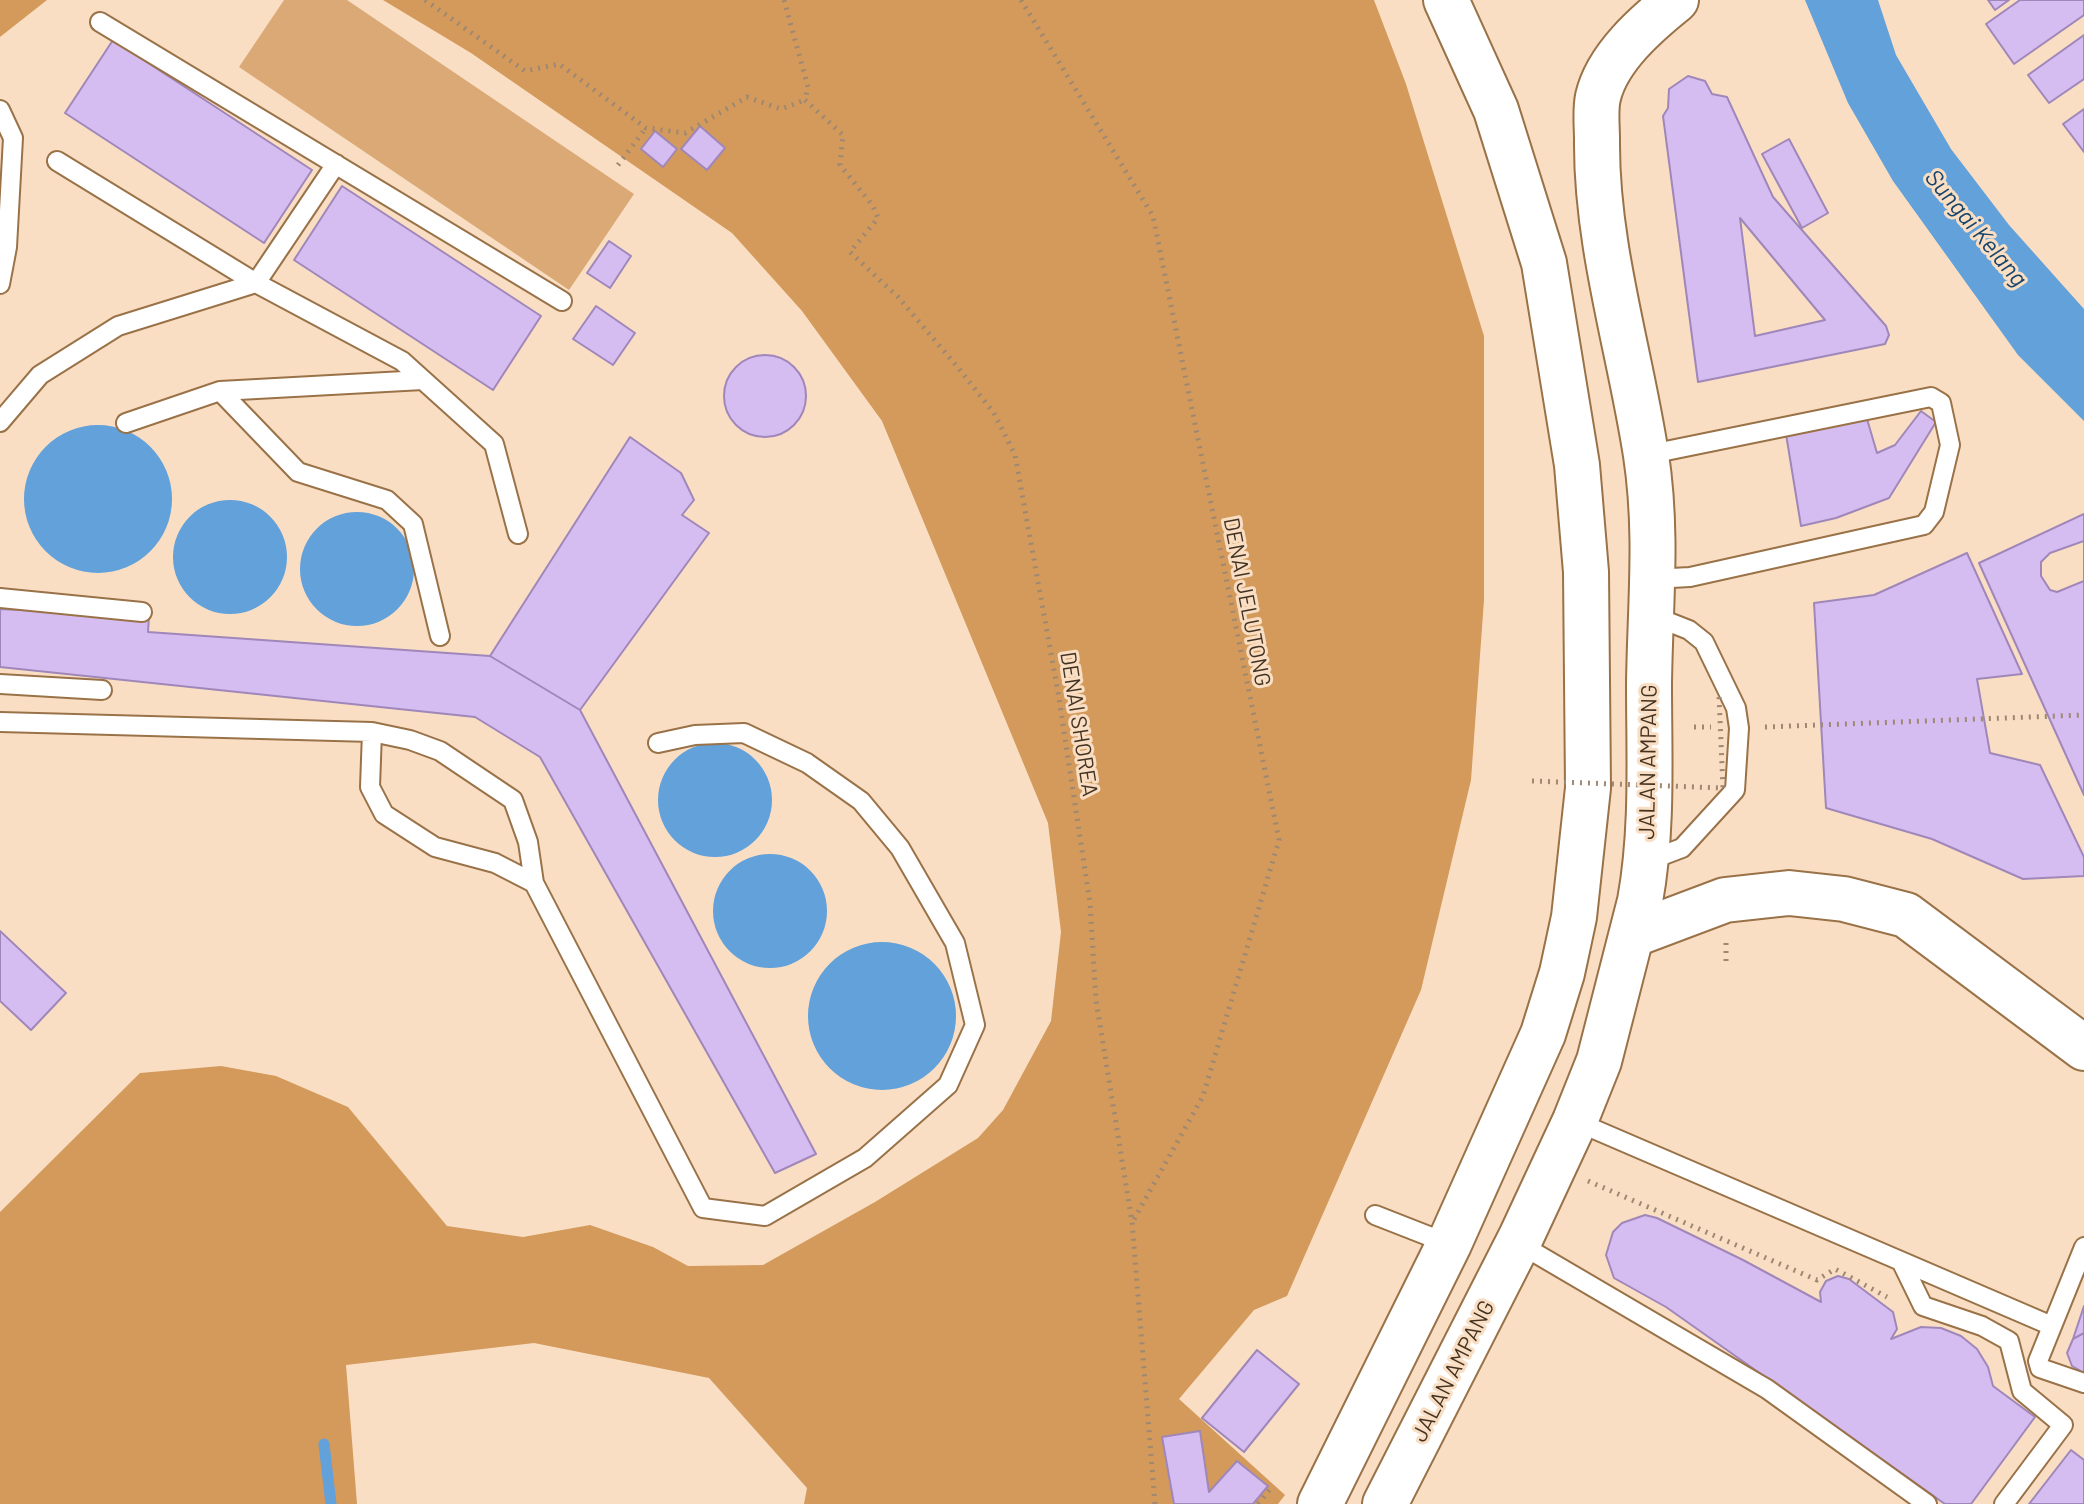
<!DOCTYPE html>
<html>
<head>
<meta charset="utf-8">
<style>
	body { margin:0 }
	canvas { display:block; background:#f9dec4 }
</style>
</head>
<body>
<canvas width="2084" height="1504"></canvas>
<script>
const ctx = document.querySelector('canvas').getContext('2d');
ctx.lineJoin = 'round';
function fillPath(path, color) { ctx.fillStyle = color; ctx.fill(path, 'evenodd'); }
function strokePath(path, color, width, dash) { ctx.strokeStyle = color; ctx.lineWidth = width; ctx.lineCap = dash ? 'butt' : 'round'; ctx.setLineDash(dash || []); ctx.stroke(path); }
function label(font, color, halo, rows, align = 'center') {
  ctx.font = font + ' Barlow,sans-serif'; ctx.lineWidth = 6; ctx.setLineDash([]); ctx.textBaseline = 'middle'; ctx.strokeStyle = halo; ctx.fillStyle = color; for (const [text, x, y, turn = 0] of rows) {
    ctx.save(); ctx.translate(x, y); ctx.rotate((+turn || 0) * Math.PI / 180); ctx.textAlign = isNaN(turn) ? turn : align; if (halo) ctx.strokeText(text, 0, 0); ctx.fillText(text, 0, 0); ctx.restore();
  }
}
const green = new Path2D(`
	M284,0H347L634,194L569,290L239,67Z`);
const forest = new Path2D(`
	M0,0H47L0,37Z
	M383,0H1374L1406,84L1484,336V600L1471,780L1421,990L1287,1296L1254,1310L1179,1399L1285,1495L1278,1504H804L807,1488L709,1378L534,1343L346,1365L357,1504H0V1212L140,1073L221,1066L276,1076L348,1107L447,1226L523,1237L590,1225L653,1247L688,1266L763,1265L875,1202L978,1138L1003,1110L1051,1021L1061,932L1048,823L882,421L802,311L732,233L471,53Z`);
const water = new Path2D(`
	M1805,0H1878L1896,55L1951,149L2009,225L2084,309V421L2018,355L1893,181L1848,103Z
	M24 499a74 74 0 1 1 148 0a74 74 0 1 1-148 0Z
	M173 557a57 57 0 1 1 114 0a57 57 0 1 1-114 0Z
	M300 569a57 57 0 1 1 114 0a57 57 0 1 1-114 0Z
	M658 800a57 57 0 1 1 114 0a57 57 0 1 1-114 0Z
	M713 911a57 57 0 1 1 114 0a57 57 0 1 1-114 0Z
	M808 1016a74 74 0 1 1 148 0a74 74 0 1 1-148 0Z`);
const stream = new Path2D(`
	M324,1444L331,1504`);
const building = new Path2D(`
	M1988,0H2009L1995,10Z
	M2020,0H2084V15L2014,64L1986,24Z
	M2084,35V79L2049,103L2028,75Z
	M113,40L312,170L264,243L65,113Z
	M1688,76L1705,81L1712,94L1727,97L1773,197L1886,326L1889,335L1885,344L1698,382L1663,116L1668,108L1669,89ZM1740,218L1825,320L1755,336Z
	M2084,109V152L2063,124Z
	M700,126L725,148L707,170L681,149Z
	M655,131L677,149L663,167L641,149Z
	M1789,139L1828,213L1802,228L1762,154Z
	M342,186L541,316L493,390L294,260Z
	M609,241L631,256L610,288L587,273Z
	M596,306L635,333L613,365L573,339Z
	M724 396a41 41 0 1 1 82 0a41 41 0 1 1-82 0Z
	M1921,411L1936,422L1889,498L1836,518L1801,526L1786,434L1867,419L1877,453L1895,445Z
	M630,437L681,473L694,500L682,515L709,533L580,710L490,656Z
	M2084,514V795L1979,563Z
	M2084,541V581L2057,592L2050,590L2041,576V562L2050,553Z
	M1967,553L2022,674L1977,679L1990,753L2040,765L2084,857V876L2023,879L1932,839L1826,808L1814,603L1874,595Z
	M0,609L149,616L148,632L490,656L580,710L816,1154L775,1173L540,757L475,717L0,667Z
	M0,931L66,993L31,1030L0,1001Z
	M1645,1215L1657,1218L1743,1260L1821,1302L1820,1292L1826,1281L1838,1276L1849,1279L1893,1312L1897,1329L1891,1339L1921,1327L1941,1328L1961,1336L1977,1349L1988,1367L1993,1386L2035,1417L1971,1504H1945L1666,1307L1614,1278L1606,1255L1613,1232L1622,1223Z
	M2084,1306V1333L2073,1339Z
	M2084,1333V1373L2072,1366L2067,1353L2073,1339Z
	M1257,1350L1299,1384L1244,1452L1202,1418Z
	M1200,1431L1209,1492L1237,1461L1268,1486L1253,1504H1174L1162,1437Z
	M2071,1450L2084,1460V1504H2029Z`);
const path = new Path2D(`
	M425,0L525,71L559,64L646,128L685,133L747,97L781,109L805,100
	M784,0L808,87L805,100
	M1021,0L1153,216L1279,840L1203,1096L1133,1221
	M805,100L843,135L840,165L873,206L878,218L850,252L898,297L960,370L994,413L1015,455L1058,692L1090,903L1096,1000L1132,1222L1155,1504
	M618,165L646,128
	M1694,727H1711
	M1765,727L2084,715
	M1726,943V962
	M1588,1181L1817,1280L1835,1269L1887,1297
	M1258,1504L1271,1488`);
const service = new Path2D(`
	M100,22L562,301
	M0,110L13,138L7,247L0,284
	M57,161L256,283L402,361L494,444L518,534
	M220,391L298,472L387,500L413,524L440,636
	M0,422L40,375L118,326L256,283L336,164
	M126,423L220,391L423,380
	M1646,455L1931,397L1941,403L1950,445L1934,512L1924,525L1690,577L1653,579
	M0,598L142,612
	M0,684L102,690
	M0,722L372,732L410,740L440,751L513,800L528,842L534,883L703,1208L765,1216L865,1158L948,1085L975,1025L955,943L900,848L861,801L807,763L744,733L695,735L658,743
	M372,732L370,787L384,814L435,847L495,863L534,883
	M1645,862L1682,848L1735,790L1739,728L1736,708L1704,642L1689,630L1651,615
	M1575,1121L2052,1326
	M1375,1215L1449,1244
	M1518,1243L1767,1389L1927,1504
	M2084,1247L2038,1361L2040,1368L2084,1383
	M1902,1263L1923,1306L1982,1326L2009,1341L2022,1391L2063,1425L2004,1504`);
const tertiary = new Path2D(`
	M1320,1504L1449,1244L1543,1034L1562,973L1574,917L1588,788L1586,572L1577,465L1544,263L1496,110L1446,0
	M1385,1504L1521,1237L1575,1121L1599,1061L1640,901C1653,830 1649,756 1649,684C1650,605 1658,534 1646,455C1630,351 1596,246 1597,140C1597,126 1595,110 1598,97C1607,58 1646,24 1676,0`);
const motorway = new Path2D(`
	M1632,935L1725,900L1789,893L1844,899L1906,915L2084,1048`);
const pathBridge = new Path2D(`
	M1532,781L1723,788L1719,697`);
const streetNames = [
	["DENAI JELUTONG",1247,602,79],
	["DENAI SHOREA",1079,724,81],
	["JALAN AMPANG",1648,762,-89],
	["JALAN AMPANG",1453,1371,-63]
];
const waterNames = [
	["Sungai Kelang",1976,228,50]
];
fillPath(green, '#daa976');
fillPath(forest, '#d49a5b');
fillPath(water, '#62a1d9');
strokePath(stream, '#62a1d9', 11);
fillPath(building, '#d6bdf1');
strokePath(building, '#a087b9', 2);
strokePath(service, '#9a7248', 22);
strokePath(tertiary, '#9a7248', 48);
strokePath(motorway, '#9a7248', 48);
strokePath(path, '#9e8872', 5, [2, 6]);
strokePath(service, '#fff', 18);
strokePath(tertiary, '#fff', 44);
strokePath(motorway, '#fff', 44);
strokePath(pathBridge, '#9e8872', 5, [2, 6]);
label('22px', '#433220', '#f9dec4', streetNames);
label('italic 24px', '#16446a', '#f9dec4', waterNames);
</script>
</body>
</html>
